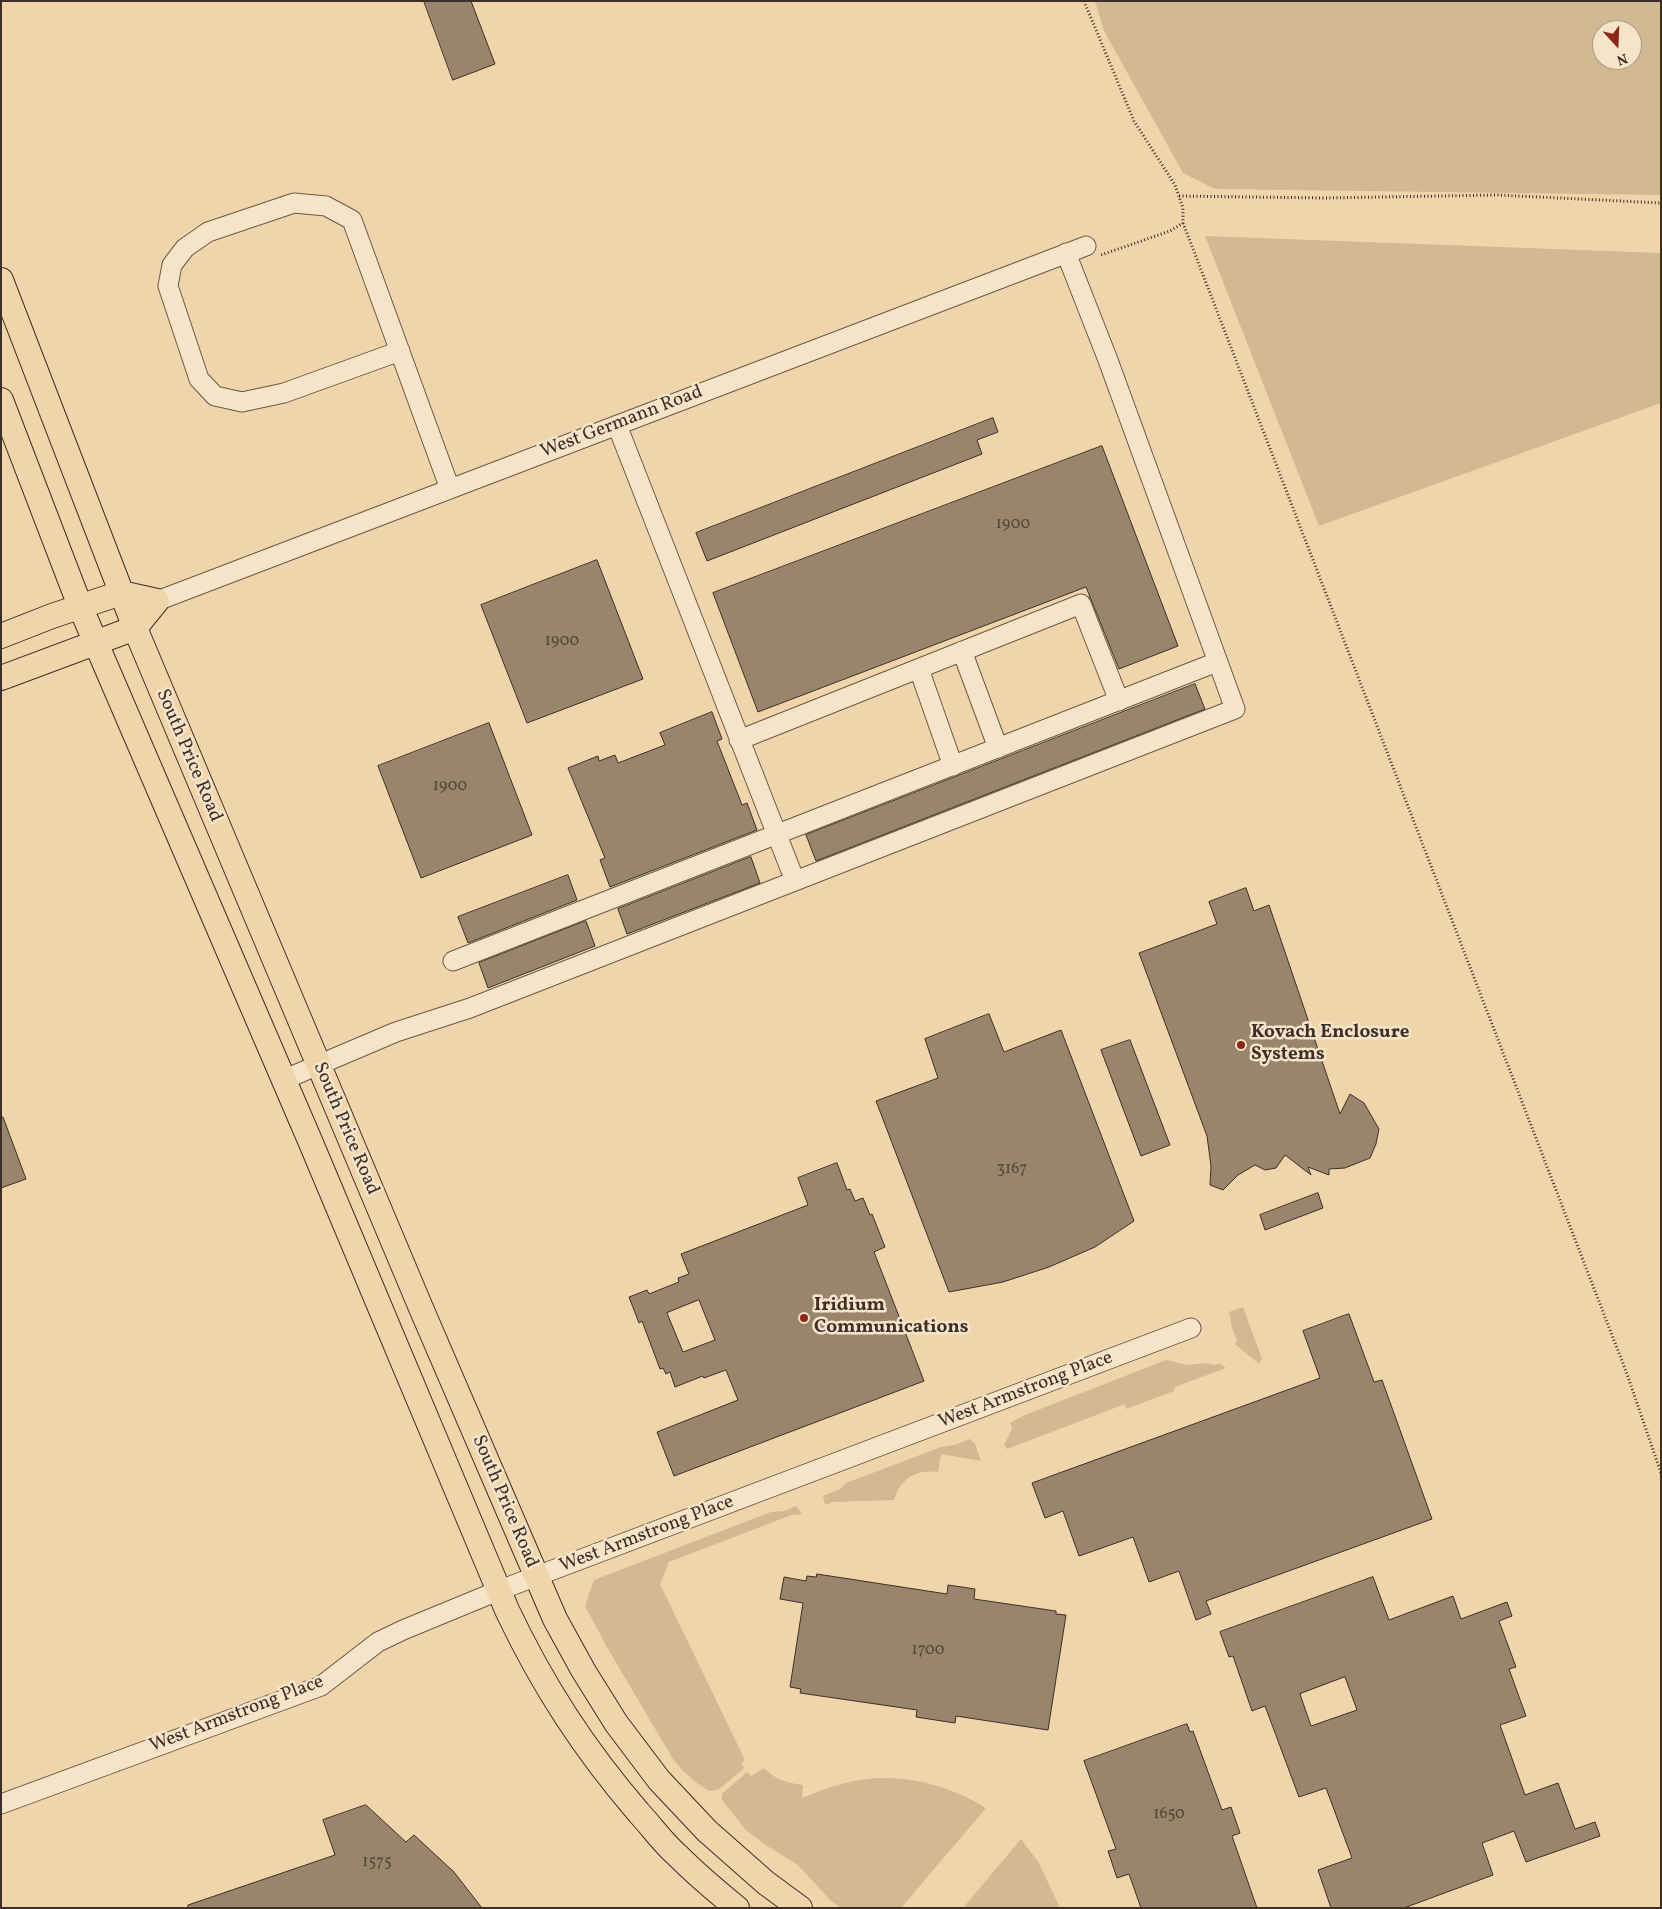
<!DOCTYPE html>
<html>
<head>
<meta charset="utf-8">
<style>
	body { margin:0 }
	#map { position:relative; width:1662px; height:1909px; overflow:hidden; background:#f0d5aa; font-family:Vollkorn,serif }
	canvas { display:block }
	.frame { position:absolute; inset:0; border:2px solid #3b2f28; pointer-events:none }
	.north { position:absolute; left:1592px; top:20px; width:50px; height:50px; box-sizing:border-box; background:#f5e4c8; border:1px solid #ab9c88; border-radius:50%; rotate:160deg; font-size:14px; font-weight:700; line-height:20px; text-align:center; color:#3b2f28 }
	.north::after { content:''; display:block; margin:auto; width:18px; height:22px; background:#8f2418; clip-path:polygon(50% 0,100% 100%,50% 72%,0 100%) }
</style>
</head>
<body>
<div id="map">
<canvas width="1662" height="1909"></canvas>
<div class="frame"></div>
<div class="north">N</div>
</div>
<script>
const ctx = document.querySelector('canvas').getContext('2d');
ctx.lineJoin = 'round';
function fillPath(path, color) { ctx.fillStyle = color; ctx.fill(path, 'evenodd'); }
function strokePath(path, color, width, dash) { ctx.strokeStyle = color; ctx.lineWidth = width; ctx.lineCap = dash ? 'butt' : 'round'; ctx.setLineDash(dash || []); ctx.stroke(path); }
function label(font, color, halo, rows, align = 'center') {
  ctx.font = font + ' Vollkorn,serif'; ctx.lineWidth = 5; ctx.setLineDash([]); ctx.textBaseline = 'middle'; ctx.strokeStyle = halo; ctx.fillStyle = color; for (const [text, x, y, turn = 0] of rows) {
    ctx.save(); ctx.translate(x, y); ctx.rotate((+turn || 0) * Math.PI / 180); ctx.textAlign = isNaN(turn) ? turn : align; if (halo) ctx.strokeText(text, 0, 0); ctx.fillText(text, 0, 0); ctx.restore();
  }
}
const green = new Path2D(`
	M1095,1H1661V195L1215,189L1183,173L1104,31ZM1602,30H1632V60H1602Z
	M1205,236L1661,253V403L1319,526Z
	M1243,1307L1262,1359L1259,1364L1235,1344L1237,1340L1232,1328L1229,1312Z
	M1166,1360L1187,1365L1205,1363L1216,1365L1219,1363L1226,1368L1175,1387L1174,1391L1126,1409L1125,1404L1007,1449L1004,1445L1012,1429L1010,1423L1025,1415Z
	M970,1439L975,1444L981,1461L941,1454L938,1472C916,1469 900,1479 894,1500L833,1502L825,1505L823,1496L840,1489L846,1483L941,1447L955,1445Z
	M796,1506L802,1514L798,1515L794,1514L669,1562L660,1584L745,1760L741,1763L744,1768L718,1790L709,1791L697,1783L683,1771L673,1759L608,1649L585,1606L594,1580L771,1512L784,1511Z
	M764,1768C775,1780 788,1783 803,1785L802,1798C815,1793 828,1787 842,1784C891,1770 943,1782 986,1808L901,1908H841L830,1900L798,1865L764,1844L746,1830L722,1800V1794L747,1772L751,1776Z
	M1021,1839L1039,1863L1060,1908H963Z`);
const building = new Path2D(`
	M424,1H471L495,64L453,80Z
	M993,418L998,432L977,440L982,454L707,561L696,533Z
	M1102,446L1178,646L1119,669L1086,587L758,712L713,593Z
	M597,560L643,679L527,723L481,605Z
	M1195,684L1205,709L816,861L806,835Z
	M712,712L722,739L717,741L742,805L747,803L757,830L610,887L600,860L605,858L568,768L598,756L599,761L615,755L618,763L665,745L660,733Z
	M489,723L532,835L421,878L378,766Z
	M751,857L760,883L627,934L618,909Z
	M568,875L577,900L468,943L458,917Z
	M1246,888L1254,911L1269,905L1340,1114L1350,1094L1364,1103L1379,1129L1376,1144L1370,1158L1345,1168L1329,1169V1175L1308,1167L1311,1175L1285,1155L1276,1168L1265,1170L1255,1165L1238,1175L1223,1190L1210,1185L1211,1166L1207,1136L1139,953L1217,924L1209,902Z
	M586,921L595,946L488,988L479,963Z
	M989,1014L1004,1052L1061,1030L1134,1221L1095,1247L1049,1267L1003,1282L949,1292L876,1101L938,1078L925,1039Z
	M1130,1040L1170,1145L1141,1156L1101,1050Z
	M1,1117H3L26,1179L1,1188Z
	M837,1163L847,1190L850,1189L855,1201L863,1198L870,1215L872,1214L885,1247L874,1252L924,1381L674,1476L657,1432L738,1400L726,1370L704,1378L703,1376L675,1387L670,1372L666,1374L663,1368L660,1369L642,1321L639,1323L629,1297L647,1290L649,1294L679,1282L678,1278L689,1274L681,1254L808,1205L798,1178ZM699,1300L715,1340L683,1352L667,1313Z
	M1318,1193L1323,1208L1265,1230L1260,1215Z
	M1349,1314L1374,1382L1382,1380L1432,1519L1206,1601L1211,1614L1196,1620L1179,1571L1149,1582L1133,1537L1079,1556L1063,1511L1045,1518L1032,1483L1320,1378L1303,1331Z
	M817,1574L947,1594L948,1585L975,1589L974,1599L1056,1611V1614L1066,1615L1048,1730L956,1716L955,1723L916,1717L917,1710L800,1693L801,1689L790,1687L803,1603L780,1599L784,1577L806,1581L807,1576L816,1577Z
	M1373,1577L1389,1620L1453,1596L1461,1619L1507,1602L1512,1616L1499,1621L1516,1667L1509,1669L1526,1716L1500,1725L1525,1795L1558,1783L1575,1829L1595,1822L1600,1836L1526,1862L1514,1831L1482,1843L1493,1875L1404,1908H1331L1318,1870L1352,1858L1326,1788L1299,1797L1265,1706L1252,1711L1233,1656L1229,1657L1220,1632ZM1345,1677L1357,1710L1311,1726L1300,1694Z
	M1187,1724L1190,1732L1193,1731L1222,1810L1231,1807L1240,1833L1232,1836L1257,1908H1141L1129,1874L1117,1878L1108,1851L1116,1849L1084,1761Z
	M366,1805L406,1842L414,1835L454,1872L482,1908H188V1905L335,1855L323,1820Z`);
const path = new Path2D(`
	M1084,1L1134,121L1175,185L1183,208V223L1170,231L1101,255
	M1179,196L1323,198L1498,195L1661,203
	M1183,223L1627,1374L1661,1473`);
const minor = new Path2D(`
	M400,351L284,393L242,402L215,396L199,379L168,286L172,265L185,248L208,232L294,203L326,206L352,220L450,489
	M617,425L795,881
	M157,601L1086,246
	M962,651L998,748
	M919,669L953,766
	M739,740L1081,604L1119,701
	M453,961L1217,662
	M283,1080L396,1032L470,1008L1235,709L1108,360L1066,253
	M1,1804L321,1686L378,1642L403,1630L500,1590L1191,1328`);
const major = new Path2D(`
	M1,280L135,628L421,1308L555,1619L583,1670L616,1723L659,1780L707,1831L766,1883L800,1908
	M1,400L80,606L311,1143L507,1610C543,1686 584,1749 639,1813C652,1827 663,1843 677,1855C696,1874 716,1891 737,1908
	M1,636L52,616L121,593L157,601L135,628L1,678`);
const markers = [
	[1241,1045,5,"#8f2418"],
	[804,1318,5,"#8f2418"]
];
const numberNames = [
	["1900",1013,525],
	["1900",562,642],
	["1900",450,787],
	["3167",1012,1170],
	["1700",928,1651],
	["1650",1169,1815],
	["1575",377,1863]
];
const streetNames = [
	["West Germann Road",622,423,-21],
	["South Price Road",188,756,67],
	["South Price Road",345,1129,67],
	["West Armstrong Place",1026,1391,-21],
	["South Price Road",504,1502,67],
	["West Armstrong Place",647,1535,-21],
	["West Armstrong Place",237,1715,-21]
];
const poiNames = [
	["Kovach Enclosure",1251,1034],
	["Systems",1251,1056],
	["Iridium",814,1307],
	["Communications",814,1329]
];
fillPath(green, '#d1b994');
fillPath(building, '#99856c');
strokePath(building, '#3b2f28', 1);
strokePath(minor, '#685848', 21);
strokePath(major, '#3b2f28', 26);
strokePath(path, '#3b2f28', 3, [1, 2.5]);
strokePath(minor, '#f5e4c8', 19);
strokePath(major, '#f0d5aa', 24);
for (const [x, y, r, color] of markers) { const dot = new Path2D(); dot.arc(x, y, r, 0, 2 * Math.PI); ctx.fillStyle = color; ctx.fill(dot); strokePath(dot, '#f5e4c8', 2); }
label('16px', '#524439', null, numberNames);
label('19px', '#3b2f28', '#f5e4c8', streetNames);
label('bold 19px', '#3b2f28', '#f5e4c8', poiNames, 'left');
</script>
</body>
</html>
